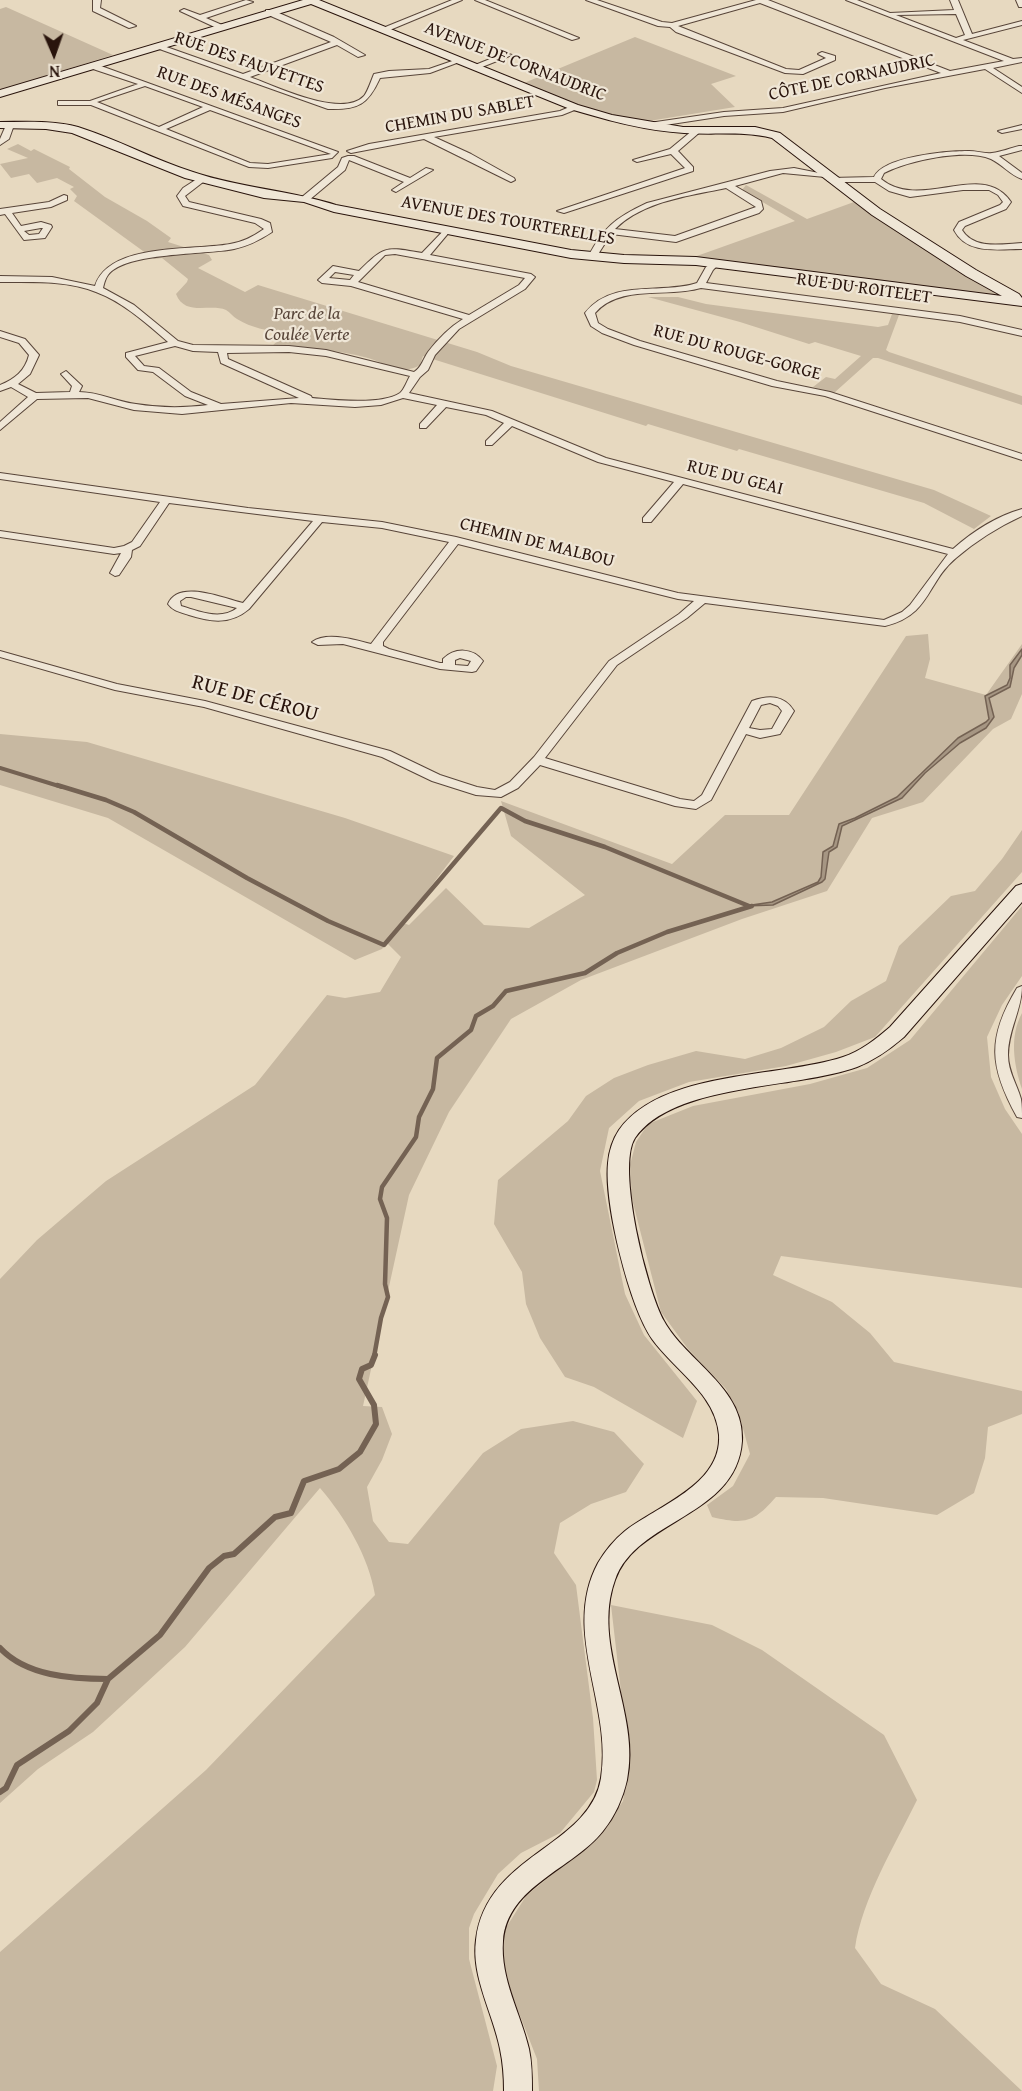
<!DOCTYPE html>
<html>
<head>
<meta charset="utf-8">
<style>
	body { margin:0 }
	#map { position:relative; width:1022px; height:2091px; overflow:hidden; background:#e7d9c0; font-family:"Gentium Book Plus",serif }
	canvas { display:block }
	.north { position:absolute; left:24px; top:24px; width:60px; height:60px; -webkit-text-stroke:4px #efe6d6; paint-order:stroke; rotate:178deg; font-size:16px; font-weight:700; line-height:24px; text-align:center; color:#29140c }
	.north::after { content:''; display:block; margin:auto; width:21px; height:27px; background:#29140c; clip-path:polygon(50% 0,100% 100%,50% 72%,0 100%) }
</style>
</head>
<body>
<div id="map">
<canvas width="1022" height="2091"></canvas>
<div class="north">N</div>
</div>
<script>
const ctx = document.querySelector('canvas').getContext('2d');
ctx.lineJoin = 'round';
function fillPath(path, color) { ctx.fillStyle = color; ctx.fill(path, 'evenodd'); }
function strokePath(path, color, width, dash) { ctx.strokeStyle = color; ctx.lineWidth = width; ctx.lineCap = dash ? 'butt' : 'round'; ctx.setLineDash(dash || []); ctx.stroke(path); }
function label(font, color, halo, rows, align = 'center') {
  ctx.font = font + ' "Gentium Book Plus",serif'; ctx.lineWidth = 4.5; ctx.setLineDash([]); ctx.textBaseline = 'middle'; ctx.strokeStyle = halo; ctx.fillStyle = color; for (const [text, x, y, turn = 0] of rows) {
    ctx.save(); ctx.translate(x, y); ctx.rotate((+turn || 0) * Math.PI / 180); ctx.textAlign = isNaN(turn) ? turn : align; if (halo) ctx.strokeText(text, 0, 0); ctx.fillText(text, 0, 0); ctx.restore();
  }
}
const green = new Path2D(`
	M6,7L113,55L0,90V9Z
	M635,37L736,76L711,84L735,107L649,121L602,113L576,105L524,83Z
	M18,144L31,151L34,149L70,167L69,169L105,197L147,221L171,238L168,242L209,255L212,260L198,268L245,292L258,285L477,352L511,366L934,490L991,516L974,529L924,503L739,449L737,451L648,424L646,426L423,356L420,365C403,376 385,363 368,358C336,349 303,348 271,347L286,333C269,331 251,328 237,319C233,317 230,312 226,310C210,303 185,317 176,294L187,282L188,279L162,258L154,259L74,201L77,196L70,189L74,187L57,178L37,183L29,174L11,178L0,164L28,158L7,149Z
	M746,185L807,219L854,202L1002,297L694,257L795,221L742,190Z
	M648,297H678L706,304L878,327L888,325L892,314L899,315L886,350L889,352L1022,396V405L878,358H873L834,393L813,387L826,377L835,379L861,356L815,342L809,344L740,322Z
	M928,634L930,659L925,678L986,695L1022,644V694L1011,719L993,729L923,802L872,818L827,891L742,919L581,980L511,1019L449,1112L409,1195L363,1406L382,1407L392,1434L382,1460L367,1487L373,1521L389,1542L408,1544L483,1453L521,1429L573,1421L614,1432L644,1464L626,1492L591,1504L560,1523L554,1553L576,1585L593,1718L597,1780L594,1792L560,1833L521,1853L498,1874L474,1914L469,1928V1959L497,2066L493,2091H0V1952L206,1770L375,1595C369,1557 345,1517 320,1488L185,1647L93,1732L38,1769L0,1803V1279L37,1240L106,1181L255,1085L327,995L345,998L380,992L401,957L387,943L382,949L355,960L108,818L0,785V734L87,742L345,818L454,856L403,923L409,925L446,888L484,925L529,928L585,895L511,836L501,801L672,864L725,815H789L906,636Z
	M1022,830V872L875,1037L836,1052L786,1066L689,1082L639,1101L609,1128L600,1171L625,1294L644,1335L697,1401L683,1438L594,1387L565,1377L540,1338L526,1304L522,1272L494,1224L498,1180L568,1121L586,1096L614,1078L648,1065L696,1051L745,1059L781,1048L824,1027L851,1001L886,981L899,946L951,896L975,891L1002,859Z
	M1022,906V976L1002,1005L987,1037L991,1077L1005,1109L1022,1134V1288L781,1256L773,1275L832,1302L870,1333L894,1362L1022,1391V1414L988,1427L985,1458L974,1493L937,1515L823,1498L776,1497C754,1522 746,1525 712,1517L707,1505L733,1486L750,1454L739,1414L726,1389L688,1349L661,1312L632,1199L630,1165L636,1142L648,1124L693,1106L810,1084L867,1068L910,1040Z
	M1022,1013V1089C1014,1065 1009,1037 1022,1013Z
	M611,1605L712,1625L762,1650L884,1735L917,1800C895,1845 862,1899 855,1948L881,1984L935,2009L1022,2091H539L537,2059L500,1965L502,1934L526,1896L600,1835L623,1801L629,1761Z`);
const water = new Path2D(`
	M1022,649V655L1014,668L1010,687L989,698L994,717L986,728L960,743L925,773L902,798L842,826L837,847L829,852L825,879L822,882L773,905L745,906L772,902L818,882L821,877L823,852L833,846L839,824L855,818L897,797L958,738L986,722L989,719L985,696L1007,685L1010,678V665Z`);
const streamFar2 = new Path2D(`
	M0,768L62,787`);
const streamFar1 = new Path2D(`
	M57,785L106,800L134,812L247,878L328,921L384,945L501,808L525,821L605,847L749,906
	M374,1357L381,1318L388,1297L385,1284L387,1218L380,1199L382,1187L416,1137L419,1117L433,1089L437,1058L471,1030L476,1016L493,1006L506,991L585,973L617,953L667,932L752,906`);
const stream = new Path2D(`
	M0,1648C26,1676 72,1679 108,1679
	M0,1792L6,1788L17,1765L69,1731L97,1703L108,1679L160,1635L209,1568L224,1556L234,1554L275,1517L291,1513L304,1481L339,1469L360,1452L376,1424L374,1405L359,1379L362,1369L371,1365L375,1355`);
const street = new Path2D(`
	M93,0H101L100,8L136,26L129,28L93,11Z
	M246,0L253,2L206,18L222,25V29H219L180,11L184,9L200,15Z
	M452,0H462L385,32L378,30Z
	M475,0H485L579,38L572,40Z
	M586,0H597L662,22L672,23L756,0H768L950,71L1004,61L846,0H857L890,13L954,10L950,0H958L972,34L1022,21V25L963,40L1013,59L1022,58V62L993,68L1022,87V93L985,69L885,88L783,112L724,116L652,127L648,125L649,123L724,112L783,108L941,73L760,3L678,26L786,69L799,70L826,58L818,54L822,52L835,56V60L803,74L785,73L676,32L670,27L658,26ZM956,14L965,35L956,38L896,15Z
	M1016,0H1022V7H1019Z
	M266,10H272L334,37L365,55L358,57L337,45L250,77C275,86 342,119 364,96C368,91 371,81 374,74L389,71L429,69L458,59L462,61L430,73L380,78C368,104 359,110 328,109L151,46L158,44L243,74L331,42L266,14Z
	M505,53L512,55L477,69L470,67Z
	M98,63L101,66L338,152L332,158L268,168L249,167L91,105H58V101H90L138,84L93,69V65ZM145,86L203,107L159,127L97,102ZM210,110L331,154L268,164L250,163L166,129Z
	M574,105L578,107L577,109L562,115L434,137L471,154L514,178L515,180L511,182L424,139L351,153L347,151L369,144L560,111Z
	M7,123L14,125L9,139L0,145V139Z
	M1022,125V129L1002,133L998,131Z
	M693,130L700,132L678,151L693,167V171L564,213L557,211L685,168L671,154L637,162L633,160L670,149Z
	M1019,146H1022V150L999,156L1022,173V179C1010,175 1002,164 991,159C964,148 909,161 884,173L881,179C921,212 982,159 1011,202L1006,209L965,226L962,230C974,250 1002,244 1022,243V249C998,249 967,255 954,230L959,222L1000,205L1003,202L998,195L989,190H963L910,197L889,191L875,182H831L827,180L831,178L874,177C884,156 947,151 969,151C977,151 985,154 992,153C1001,152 1011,148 1019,146Z
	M348,156H354L410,178L426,168L433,170L396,192L392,190L404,182L349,160L345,170L308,201H302V197L338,167L342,158Z
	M794,168L829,175L825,177L783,173L735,186L761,201L763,209L759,213L676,242L611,234L595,259L588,257C603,228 615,218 647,203L770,171ZM726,188L756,207L675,236L615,229C643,201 689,196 726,188Z
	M200,177L207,179L185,196L189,202L261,219L270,223L272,232C260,240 248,246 234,249C205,255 125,252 108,275C105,279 104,284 103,288L134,305L178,341L193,345L289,346L326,350L414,372C422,367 423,359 428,352C437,340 450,327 463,319L351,286L322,283L318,280L333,266L359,271C385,245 386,247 422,253L447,227L451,230L430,255L531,274L535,277L525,289L459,329L435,355L428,370L420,377L409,393L492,411L606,458L953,549C972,532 997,516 1022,509V516C998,527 976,541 956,558C926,583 931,615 885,626L705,603L687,618L617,665L545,758L680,799L694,801L702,795L752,701C769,695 784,695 794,711L780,734L760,738L746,734L711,800L696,809L675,806L540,765L518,788L501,797L476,795L432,781L382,757L204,707L115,690L0,657V651L117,684L205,701L390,751L440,775L477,787L495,790L510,782L534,757L609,661L679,614L694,601L678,599L458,544L383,642V646L389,649L440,663H443V659C455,647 473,648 483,661L476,671L472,672L440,669L343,644L318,645L312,642C327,631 355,640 371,644L449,542L382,528L322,522L249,609C230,625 211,622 189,615C180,612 173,611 168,604C178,579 223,598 243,603L313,521L169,503L140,546L132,550L131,557L119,575L115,576L110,573L121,553L114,554L0,537V531L114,548L124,546L132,542L160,502L0,479V473L248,508L382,522L456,537L678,593L884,620L902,612L910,605L948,554L683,484L651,522H643V518L674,482L598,462L512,426L492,445H486V441L504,423L486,415L446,407L426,428H420V424L437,405L403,398L381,405L355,407L291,403L182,414L134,410L88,398L37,399L0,430V422L28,397L11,387L0,391V385C15,379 25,371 29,355L19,343L0,337V331L25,339L39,355L30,374L18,384L36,393L70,392L72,386L61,374L66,371L82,386L79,392C99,392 117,402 136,404C160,408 184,408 208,405L185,396L153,372L138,370L126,357V353L168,342C146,323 123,302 96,292C67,280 31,282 0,282V276L52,277L95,286C109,242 193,251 230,244C243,242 254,236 264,229L255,223L183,206L177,196L183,188ZM395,254L525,278L519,285L469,315L358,282L385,255ZM335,272L354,275L350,280L329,278ZM175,346L193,351L218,352L221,363L299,398L221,404L191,392L159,368L144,366L135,356ZM289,352L326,356L410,376C407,381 404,390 400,393C383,405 333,400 312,398L311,396L228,359L227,353ZM186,597H191L237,608C220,621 199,611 181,606L180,601ZM460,658L471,661L468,666L455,665V660ZM770,703L778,706L782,711L772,729L760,730L749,728L761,705Z
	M64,195L67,196V200L51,207L12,213L21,226L41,222L51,225L52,227L45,238L24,240L5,214L0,215V209L49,202ZM41,228H43L39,234L29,235L24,231Z
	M714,262L718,265L713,270L706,283L960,316L1022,330V336L960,322L701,288C667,298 620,284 595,313L598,323L608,329L640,341L777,381L830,392L1022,454V460L825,396L772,386L634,345L602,333L591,326L585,313C613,278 660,295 697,283L706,267Z
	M1022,986C1022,1010 1008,1030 1008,1055C1008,1072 1017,1084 1021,1099C1022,1105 1022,1112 1022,1118L1017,1117C989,1066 987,1038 1017,988Z`);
const secondary = new Path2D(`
	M303,0H319L578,105L612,115L683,127H755L780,133L880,209L976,270L1019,294L1022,298V306L696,265L624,263L571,258L334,212L304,202L264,198L185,178L72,133L46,129L0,128V122C25,122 53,120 78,127C117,139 154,160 193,172C240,188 289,190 336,205L571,250L624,255L696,257L1002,296L966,276L872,215L772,138C743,131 714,135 684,133C646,131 607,120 570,109L311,4L0,97V90Z
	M1022,884V902L904,1037C890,1049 875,1060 857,1067C797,1089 673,1083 635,1138C616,1167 647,1291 664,1321C686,1361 745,1388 742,1441C737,1517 636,1519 615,1580C591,1646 641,1714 627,1780C623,1798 615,1816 603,1831C573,1869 507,1886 503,1941C500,1979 521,2014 529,2049C532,2063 532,2077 532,2091H504C504,2077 503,2063 500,2049C493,2013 471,1977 476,1940C486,1854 590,1847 601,1778C613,1706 561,1632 598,1563C605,1551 614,1540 625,1531C657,1506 722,1485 719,1435C716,1394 674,1370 652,1339C629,1305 604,1204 608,1163C609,1151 613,1139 619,1130C662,1070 779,1078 843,1057C861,1051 876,1039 890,1027L1016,886Z`);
const farStreetnames = [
	["AVENUE DE CORNAUDRIC",515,62,21],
	["RUE DES FAUVETTES",249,63,19],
	["CÔTE DE CORNAUDRIC",852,78,-12],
	["RUE DES MÉSANGES",229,98,20],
	["CHEMIN DU SABLET",460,115,-10],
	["AVENUE DES TOURTERELLES",508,221,10],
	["RUE DU ROITELET",864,289,8],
	["RUE DU ROUGE-GORGE",737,353,15],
	["RUE DU GEAI",735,478,14],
	["CHEMIN DE MALBOU",537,543,14]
];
const farParknames = [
	["Parc de la",307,314],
	["Coulée Verte",307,335]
];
const streetNames = [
	["RUE DE CÉROU",255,699,15]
];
fillPath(green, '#c7b8a1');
fillPath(water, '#a69683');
strokePath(water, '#746253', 1.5);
strokePath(streamFar2, '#746253', 4);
strokePath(streamFar1, '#746253', 4.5);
strokePath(stream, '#746253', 6);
strokePath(street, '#584539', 2);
strokePath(secondary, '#29140c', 2);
fillPath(street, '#efe6d6');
fillPath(secondary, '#efe6d6');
label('18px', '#29140c', '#efe6d6', farStreetnames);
label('italic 18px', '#584539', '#efe6d6', farParknames);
label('21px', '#29140c', '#efe6d6', streetNames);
</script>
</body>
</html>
